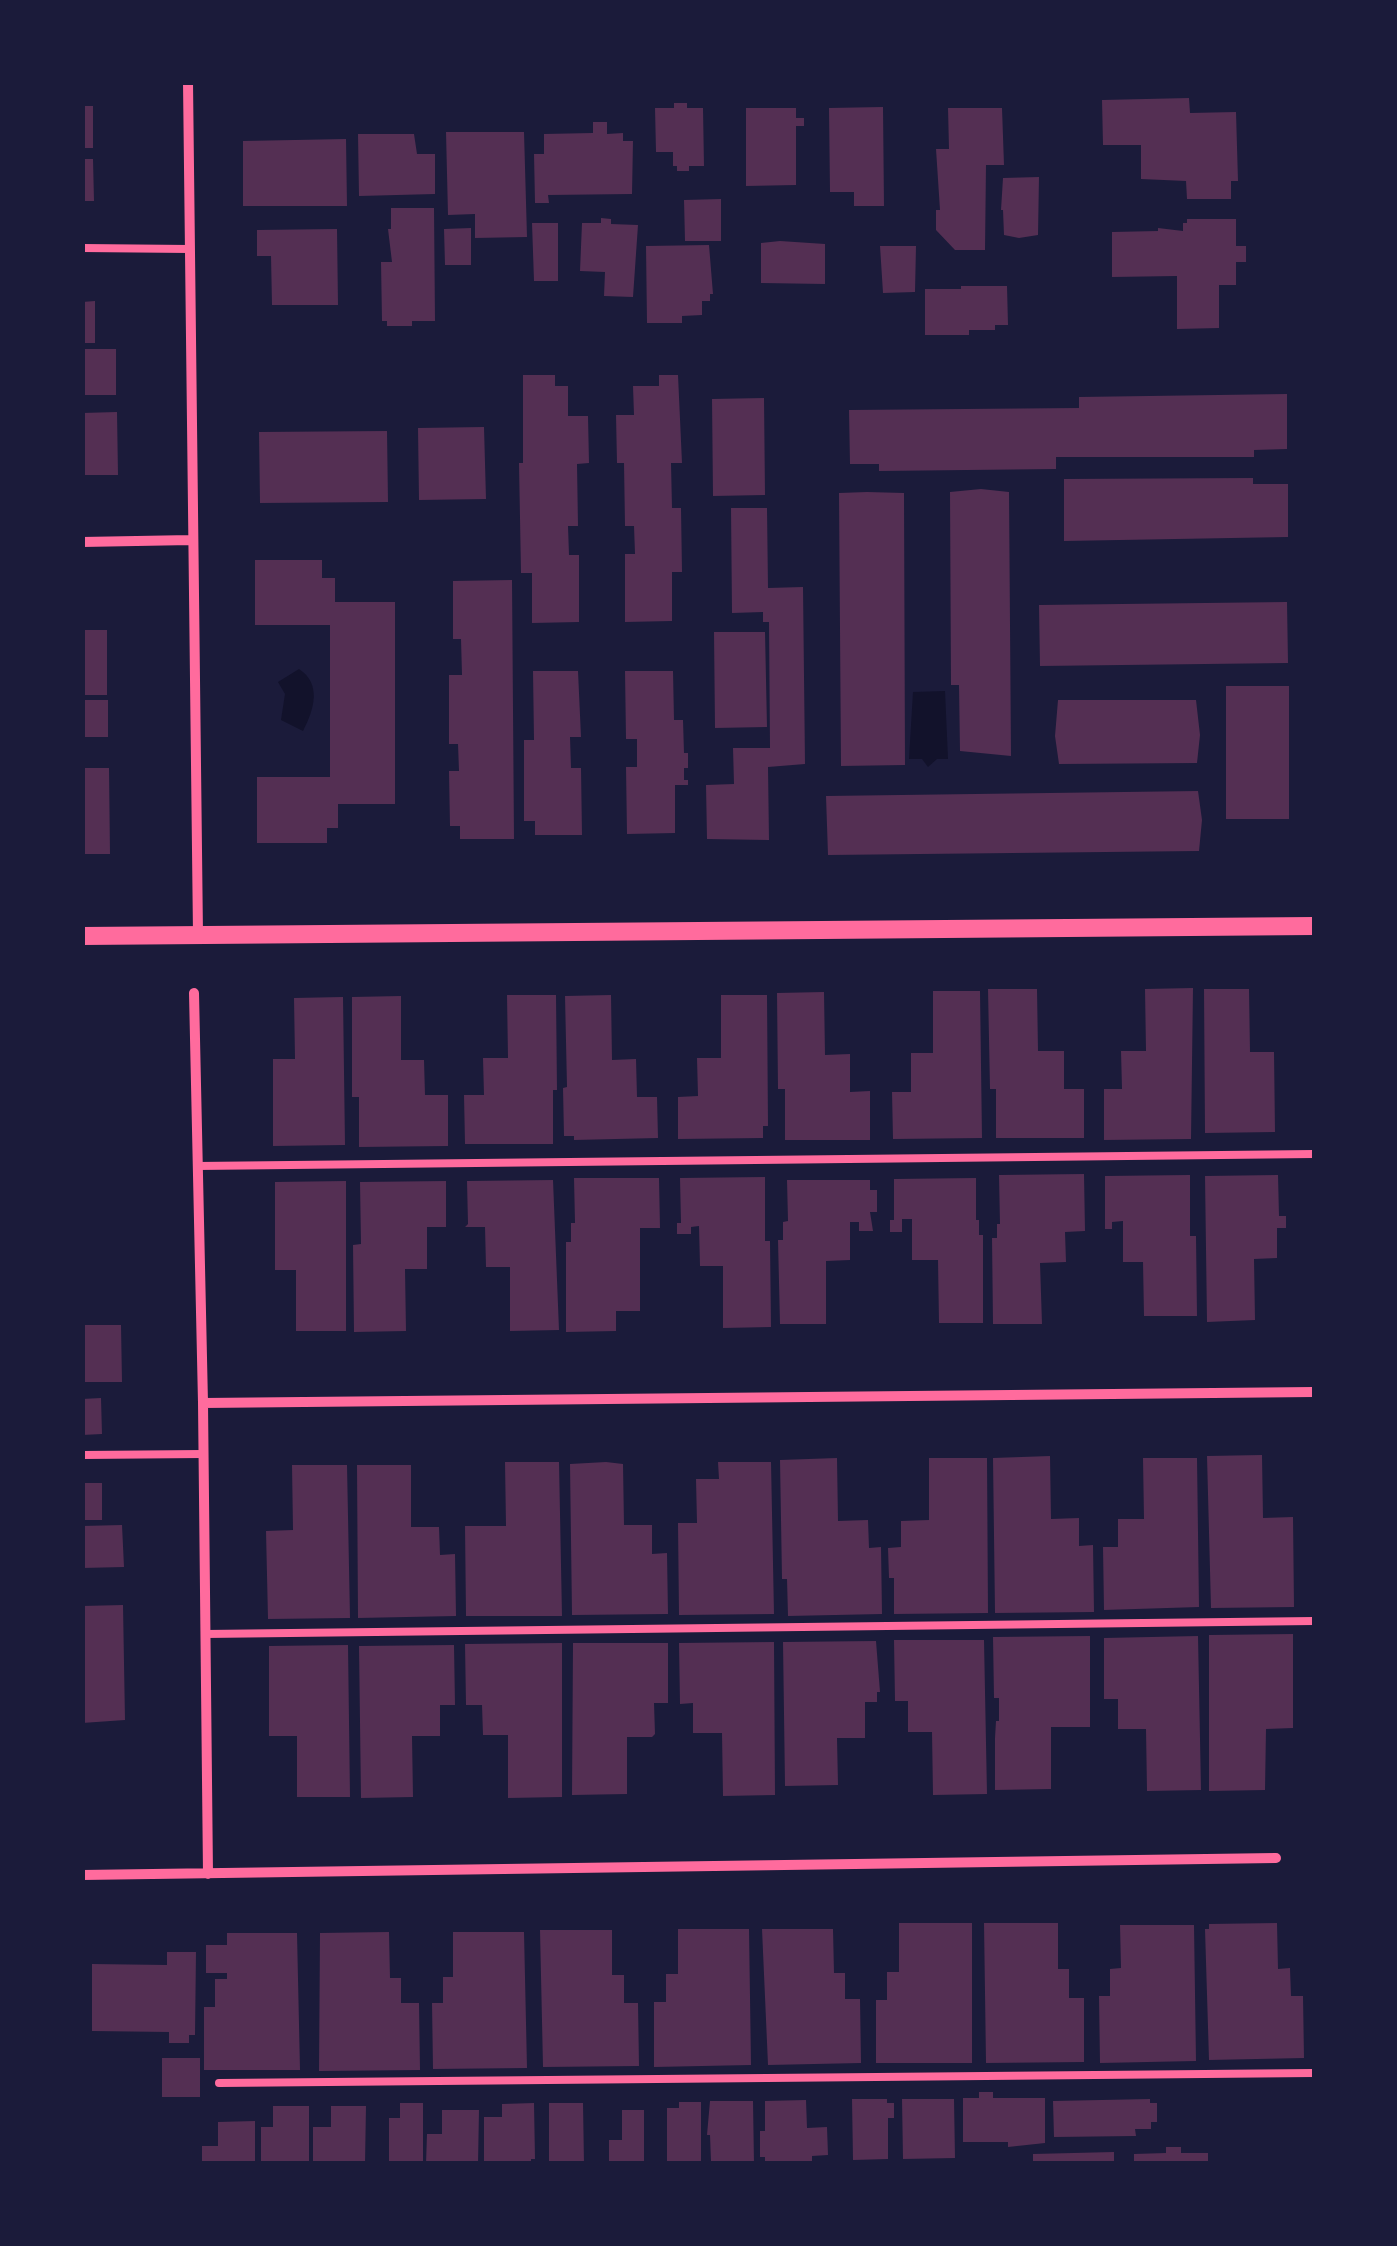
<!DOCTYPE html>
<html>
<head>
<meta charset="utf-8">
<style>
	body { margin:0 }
	#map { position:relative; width:1397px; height:2246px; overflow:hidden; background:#1b1b3a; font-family:Ubuntu,sans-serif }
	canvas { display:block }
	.frame { position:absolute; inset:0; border:85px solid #1b1b3a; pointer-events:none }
</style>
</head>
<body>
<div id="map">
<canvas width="1397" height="2246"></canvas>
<div class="frame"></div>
</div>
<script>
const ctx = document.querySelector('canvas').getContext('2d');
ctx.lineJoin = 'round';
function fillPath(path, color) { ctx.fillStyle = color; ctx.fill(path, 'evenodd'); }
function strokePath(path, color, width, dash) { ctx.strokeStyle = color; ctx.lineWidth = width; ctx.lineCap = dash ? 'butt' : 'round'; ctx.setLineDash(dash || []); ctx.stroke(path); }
const water = new Path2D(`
	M299,669C322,684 314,710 303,731L281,720L285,694L278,682Z
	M945,691L948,759H937L928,767L922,759H909L913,692Z`);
const building = new Path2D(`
	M1189,98L1190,113L1236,112L1238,181H1231V199H1187L1186,181L1141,179V145H1103L1102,100Z
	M674,103H687V108H703L704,166H689V171H677V166H673V152H656L655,108H674Z
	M82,106H93V148H82Z
	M883,107L884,206H854V192H830L829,108Z
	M746,108H796V118H804V126H796V185L746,186Z
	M948,108H1002L1004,165H986L985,250H955L936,230V210H940L936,149H949Z
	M593,122H607V134L623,133V141H633L632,194L548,195L549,203H535L534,154H544V134L593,133Z
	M446,132H524L527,237L475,238V214L448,215Z
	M358,134H414L417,154H435V194L359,196Z
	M346,139L347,206H243V141Z
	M82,159H93L94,201H82Z
	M1039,177L1038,235L1019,238L1004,235L1003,210H1001L1003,178Z
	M721,199V241H685L684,200Z
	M391,208H434L435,321H412V326H387V321H382L381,262H392L388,229H391Z
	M601,218L611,219V224L638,225L633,297L604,296L605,272L580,271L582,223H601Z
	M1187,219H1236V246H1246V262H1236V285H1219V328L1177,329V276L1112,277V232L1158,231V228L1183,231V223H1187Z
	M532,223H558V281H534Z
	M471,228V265H445L444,229Z
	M337,229L338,305H272L271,256H257V230Z
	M780,241L825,244V284L761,283V243Z
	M709,245L713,294H710V301H702V315L682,316V323H647L646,246Z
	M880,246H916L915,292L883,293Z
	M961,286H1007L1008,325H995V330H969V335H925V289H961Z
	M95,301V343H82V302Z
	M82,349H116V395H82Z
	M523,375H555V386H568V416H588L589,463L577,464L578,526H568L569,555H579V622L532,623V573H521L519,463H523Z
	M659,375H678L682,463H671L672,508H681L682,572H672V621L625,622V554H635L634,526H625L624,463H617L616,415H634L633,386H659Z
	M1287,394V449L1254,450V457H1056V469L879,471V464H850L849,410L1079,408V397Z
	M764,398L765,495L713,496L712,399Z
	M117,412L118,475H82V413Z
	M484,427L486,499L419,500L418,428Z
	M387,431L388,502L260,503L259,432Z
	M1253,478V484H1288V537L1064,541V479Z
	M981,489L1009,492L1011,756L960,751L959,685H951L950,492Z
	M867,492L904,493L905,765L841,766L839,493Z
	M731,508H767L768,588L803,587L805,764L768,767L769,840L707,839L706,785L734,784L733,748H770L769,622H763V612L732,613Z
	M255,560H322V578H335V602H395V804H338V828H327V843H257V777H330V625H255Z
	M512,580L514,839H460V826H450L449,771H459L458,744H449V675H462L461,639H453V581Z
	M1287,602L1288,663L1040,666L1039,605Z
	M82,630H107V695H82Z
	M714,632H765L767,727L715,728Z
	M533,671H578L581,737H570L571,768H581L582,835H535V821H524V740H534Z
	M625,671H673L674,720H683L684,753H688V768H684V780H688V785H675V833L627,834L626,767H637V739H626Z
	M1226,686H1289V819H1226Z
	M82,700H108V737H82Z
	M1058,700H1196L1200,735L1197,763L1059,764L1055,736Z
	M82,768H109L110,854H82Z
	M1198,791L1202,820L1199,851L828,855L826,796Z
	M1193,988L1191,1139L1104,1140V1089H1122L1121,1051H1146L1145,989Z
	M988,989H1037L1038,1051H1064V1089H1084V1138H996V1089H990Z
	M1204,989H1249L1250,1052H1274L1275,1132L1205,1133Z
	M933,991H980L982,1138L893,1139L892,1092H911V1053H933Z
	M824,992L825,1055L850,1054V1092L870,1091V1140H785V1089H778L777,993Z
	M507,995H556L557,1090H553V1144H465L464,1095H484L483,1058H508Z
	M611,995L612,1060L636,1059L637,1097H657L658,1138L574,1140V1136H564L563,1088L567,1087L565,996Z
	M721,995H767L768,1126H763V1138L678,1139V1097L698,1096L697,1058H721Z
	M401,996V1060H424L425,1095H448V1146L359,1147V1097H352V997Z
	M343,997L345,1145L273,1146V1059H295L294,998Z
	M1084,1174L1085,1231L1065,1232L1066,1262L1040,1263L1042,1324H993L992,1238H997V1224H1000L999,1175Z
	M1190,1175V1236H1196L1197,1316H1144L1143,1262H1123V1221L1112,1222V1229H1105V1176Z
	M1278,1175L1279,1216H1286V1228H1277V1258L1254,1259L1255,1320L1207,1322L1205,1176Z
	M765,1177V1241H770L771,1327L723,1328V1266H700L699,1226L691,1227V1234H677V1223H681L680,1178Z
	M574,1178H659L660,1228H640V1311H616V1331L566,1332V1242H571V1223H575Z
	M976,1178V1220H979V1235H983V1323H939L938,1260H912V1219H902V1232H890V1220H894V1179Z
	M553,1180L559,1330L510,1331V1267H486L485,1227H465L468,1224L467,1181Z
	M787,1180H870V1190H877V1212H870L873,1231H859V1222H850V1260L826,1261V1324H780L778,1240H783V1222L788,1221Z
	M346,1181V1331H296V1270H275V1182Z
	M446,1181V1227H427V1269H405L406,1331L354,1332L353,1245L361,1244L360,1182Z
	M82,1325H121L122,1382H82Z
	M101,1398L102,1434L82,1435V1399Z
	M1262,1455L1263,1518L1293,1517L1294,1607L1211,1608L1207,1456Z
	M1050,1456L1051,1519L1079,1518V1546L1093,1545L1094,1612L995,1613L993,1458Z
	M837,1458L838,1521L868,1520L869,1548L881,1547L882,1614L788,1616L787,1579H782L780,1460Z
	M929,1458H987L988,1613L894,1614V1578H889L888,1548L901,1547V1521L929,1520Z
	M1143,1458H1197L1199,1607L1104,1610L1103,1547H1118V1519H1144Z
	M505,1462H559L562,1616H466L465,1526H506Z
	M606,1462L623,1464L624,1525H652V1554L667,1553L668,1614L572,1615L570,1464Z
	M718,1462H771L774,1614L679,1615L678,1523H697L696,1479H719Z
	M292,1465H347L350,1618L268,1619L266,1531L293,1530Z
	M357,1465H411V1527H439L440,1555L455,1554L456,1616L358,1618Z
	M82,1483H102V1520H82Z
	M122,1525L124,1567L82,1568V1526Z
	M123,1605L125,1720L82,1723V1606Z
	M1293,1634V1728L1266,1729L1265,1790L1209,1791V1635Z
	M1090,1636V1727H1051V1789L995,1790V1738L996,1721H999V1698H994L993,1637Z
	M1198,1636L1201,1790L1147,1791L1146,1729H1118V1699H1104V1638Z
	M894,1640H984L987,1794L933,1795L932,1732H908V1701H895Z
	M876,1641L880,1692H877V1702H865V1738H837L838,1785L785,1786L783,1642Z
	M774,1642L775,1795L723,1796L722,1733H693V1703L680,1704L679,1643Z
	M562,1643V1797L508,1798V1735H483L482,1705H466L465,1644Z
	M573,1643H668V1703H654L655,1734L652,1737H627V1794L572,1795Z
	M348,1645L350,1797H297V1736H269V1646Z
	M454,1645L455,1705H440V1736H412L413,1797L361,1798L359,1646Z
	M899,1923H972V2063H876V2000H887V1972H899Z
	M984,1923H1058V1969H1069V1998H1084V2062L986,2063Z
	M1277,1923L1278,1969L1290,1968L1291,1996H1303L1304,2058L1209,2060L1205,1929H1209V1924Z
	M1120,1925H1194L1196,2061L1100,2063L1099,1996H1110V1969L1121,1968Z
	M678,1929H749L751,2065L654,2067V2002H666V1974H678Z
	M762,1929H833L834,1973H845V1999H860L861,2063L768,2065Z
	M540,1930H612V1975H624V2003H638L639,2066L543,2067Z
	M389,1932L390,1978H401V2003H419L420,2070L319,2071L320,1933Z
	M453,1932H524L527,2068L433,2069L432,2003H443V1977H453Z
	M227,1933H297L300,2070H204V2007H215V1979H227V1973H206V1945H227Z
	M167,1952H196L195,2035H189V2043H169V2032L92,2031V1964L167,1965Z
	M162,2058H200V2097H162Z
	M979,2092H993V2098H1045V2143L1008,2147V2142H963V2098H979Z
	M852,2099H887V2103H894V2118H888V2159L853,2160Z
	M902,2099H954L955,2158L903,2159Z
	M1150,2099V2103H1157V2122H1151V2129H1135L1136,2136L1054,2137L1053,2101Z
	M806,2100L807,2128L827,2127L828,2155L812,2156V2164H765V2157H760V2131H765V2101Z
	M710,2101H753L754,2164L711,2161L710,2135H707Z
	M679,2102H701V2164H667V2108H679Z
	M400,2103H423V2164H389V2118H400Z
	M534,2103L535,2159H531V2164H484V2117H502V2104Z
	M549,2103H583L584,2164H549Z
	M273,2106H309V2164L261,2163V2127H273Z
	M331,2106H366L365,2164H313V2127H331Z
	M442,2110H479L478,2164H426L427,2134H442Z
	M622,2110H644V2164H609V2140H622Z
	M255,2121V2164H202V2146H218V2122Z
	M1166,2147H1181V2153H1208V2164H1134V2154L1166,2153Z
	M1114,2152V2164H1033V2154Z`);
const service = new Path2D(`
	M82,248L190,249
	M197,1166L1314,1154
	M82,1455L203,1454
	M205,1634L1314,1621
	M219,2083L1314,2073`);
const minor = new Path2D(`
	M188,82L198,935
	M82,542L191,540
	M194,993L203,1403L208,1874
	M203,1403L1314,1392
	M82,1875L1276,1858`);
const tertiary = new Path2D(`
	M82,936L1314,926`);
fillPath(water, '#12122b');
fillPath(building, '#542f53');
strokePath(service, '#ff6b9d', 8);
strokePath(minor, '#ff6b9d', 10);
strokePath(tertiary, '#ff6b9d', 18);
</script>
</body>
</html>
